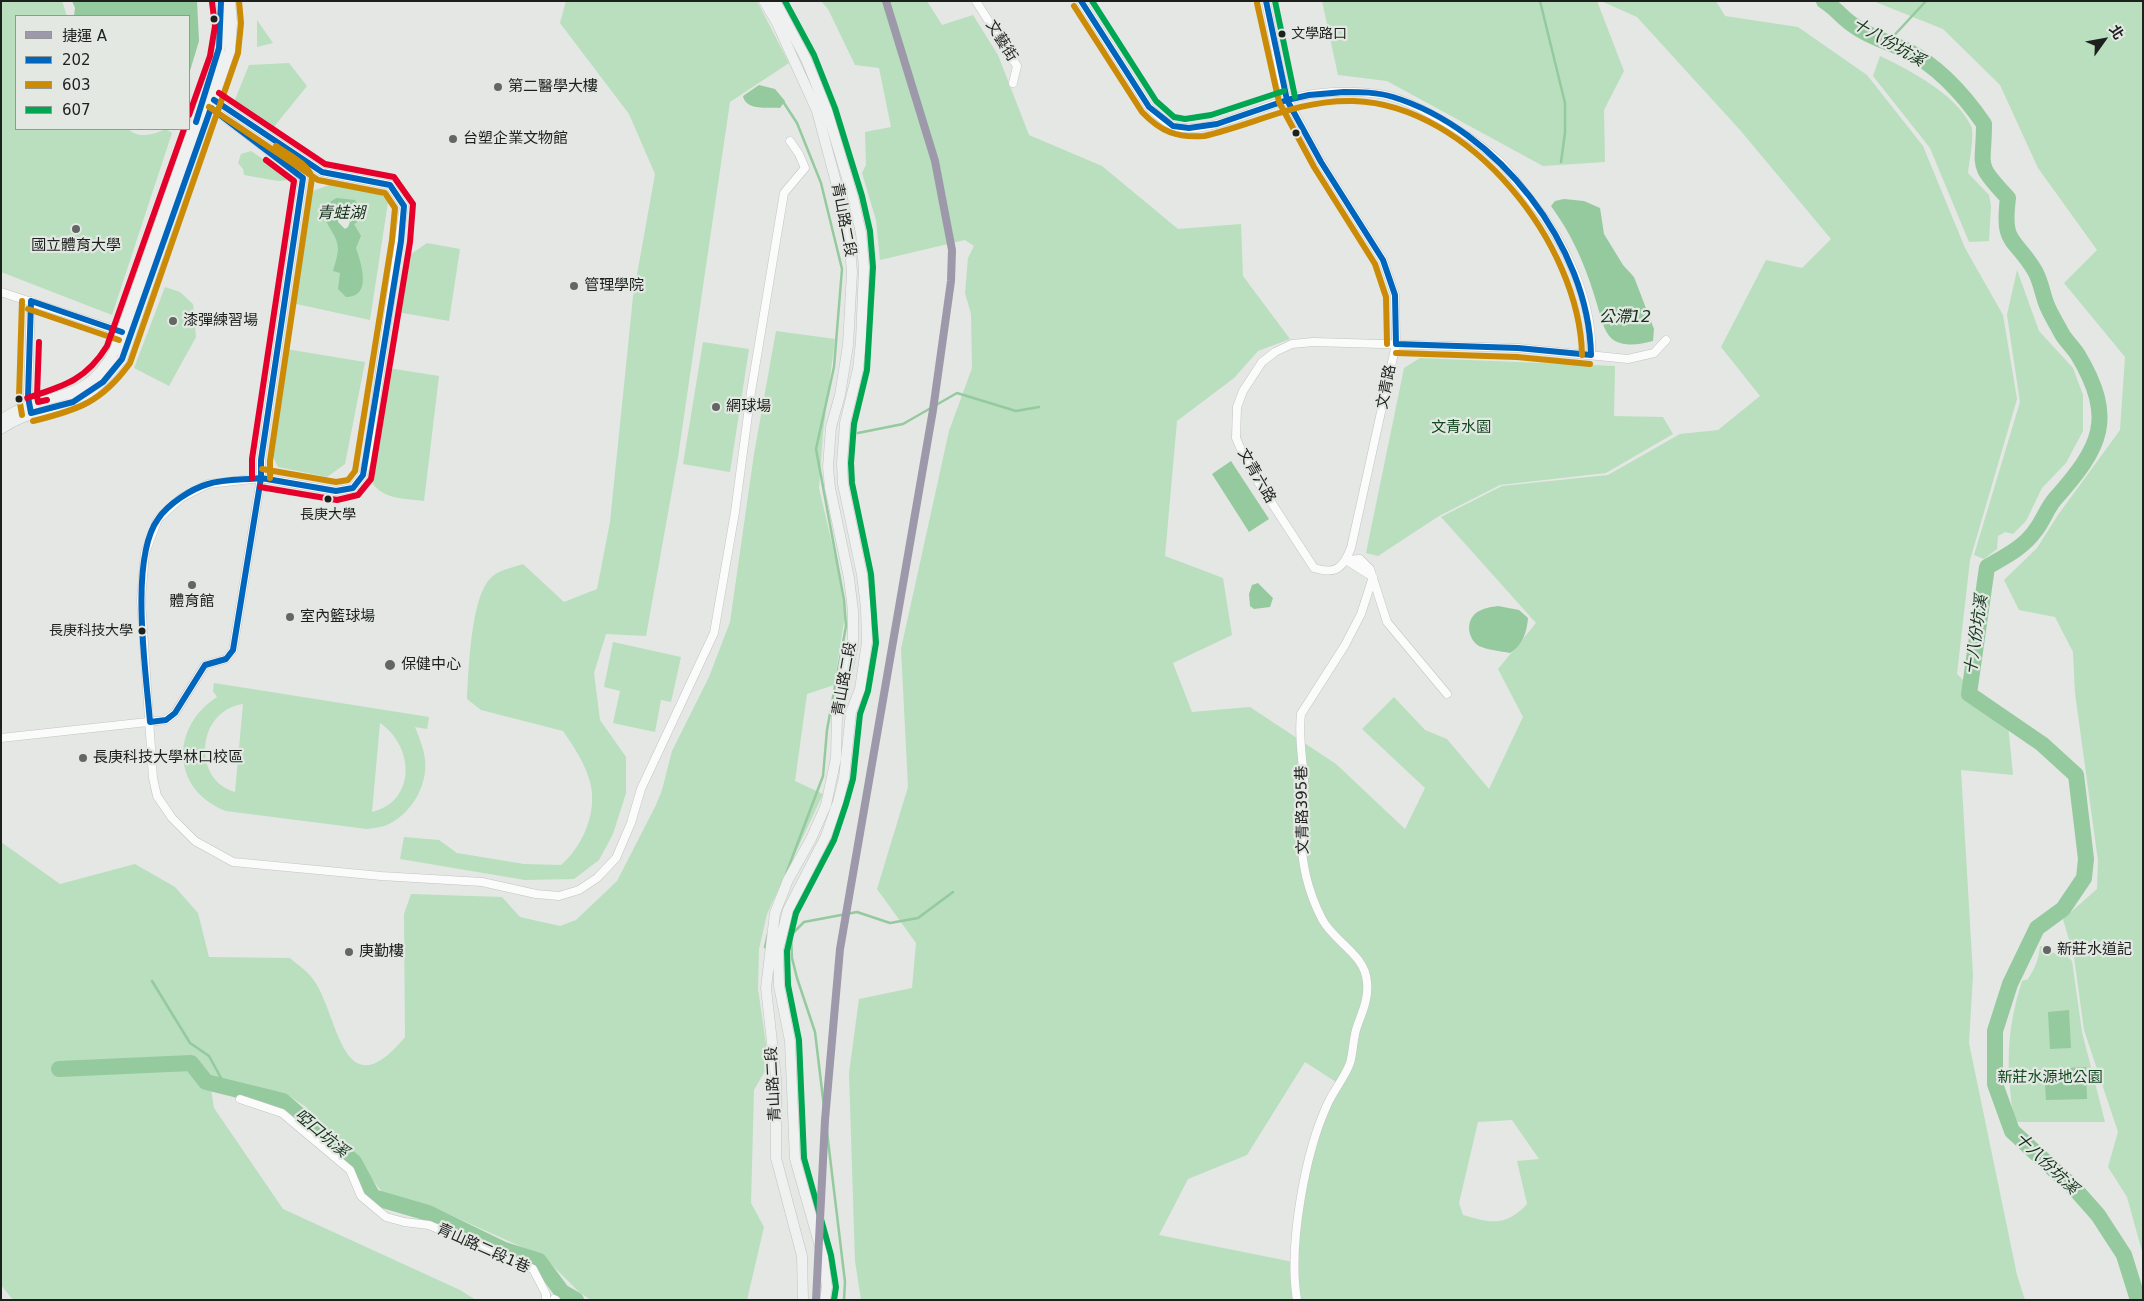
<!DOCTYPE html>
<html>
<head>
<meta charset="utf-8">
<style>
	body { margin:0 }
	#map { position:relative; width:2144px; height:1301px; overflow:hidden; background:#e4e7e4; font-family:"DejaVu Sans","Noto Sans TC",sans-serif }
	canvas { display:block }
	.frame { position:absolute; inset:0; border:2px solid #1e201e; pointer-events:none }
	.legend { position:absolute; left:15px; top:15px; width:175px; height:115px; box-sizing:border-box; background:#e3e8e3; border:1px solid #949894; margin:0; padding:6px 9px; list-style:none; font-size:15px; color:#1e201e }
	.legend li { display:flex; align-items:center; gap:10px; height:25px }
	.legend b { width:25px; border:1px solid #949894 }
	.north { position:absolute; left:2079px; top:15px; width:50px; height:50px; -webkit-text-stroke:4px #e3e8e3; paint-order:stroke; rotate:58deg; font-size:14px; font-weight:700; line-height:20px; text-align:center; color:#1e201e }
	.north::after { content:''; display:block; margin:auto; width:18px; height:22px; background:#1e201e; clip-path:polygon(50% 0,100% 100%,50% 72%,0 100%) }
</style>
</head>
<body>
<div id="map">
<canvas width="2144" height="1301"></canvas>
<div class="frame"></div>
<ul class="legend">
<li><b style="height:6px;background:#9d99ab"></b>捷運 A</li>
<li><b style="height:6px;background:#0065bd"></b>202</li>
<li><b style="height:6px;background:#cc8b06"></b>603</li>
<li><b style="height:6px;background:#00a651"></b>607</li>
</ul>
<div class="north">北</div>
</div>
<script>
const ctx = document.querySelector('canvas').getContext('2d');
ctx.lineJoin = 'round';
function fillPath(path, color) { ctx.fillStyle = color; ctx.fill(path, 'evenodd'); }
function strokePath(path, color, width, dash) { ctx.strokeStyle = color; ctx.lineWidth = width; ctx.lineCap = dash ? 'butt' : 'round'; ctx.setLineDash(dash || []); ctx.stroke(path); }
function label(font, color, halo, rows, align = 'center') {
  ctx.font = font + ' "DejaVu Sans","Noto Sans TC",sans-serif'; ctx.lineWidth = 4.5; ctx.setLineDash([]); ctx.textBaseline = 'middle'; ctx.strokeStyle = halo; ctx.fillStyle = color; for (const [text, x, y, turn = 0] of rows) {
    ctx.save(); ctx.translate(x, y); ctx.rotate((+turn || 0) * Math.PI / 180); ctx.textAlign = isNaN(turn) ? turn : align; if (halo) ctx.strokeText(text, 0, 0); ctx.fillText(text, 0, 0); ctx.restore();
  }
}
const green = new Path2D(`
	M1,1H62L67,16H16V129H128C139,139 153,135 166,129L172,133L112,315L1,272Z
	M566,1H757L789,63L730,102L678,457L646,636L606,634L594,673L600,720L626,757V793L613,834L599,860L574,879L525,880L400,859L404,837L439,840L457,853L524,864L561,865C583,846 598,811 590,782C585,763 574,747 563,731L481,710L467,699C469,671 470,592 494,575C501,570 514,567 523,564L564,602L597,589L610,522L633,297L655,174L629,114L560,23Z
	M821,1H927L942,25L973,15L998,55L1029,135L1102,166L1178,229L1241,224L1243,276L1290,339L1258,351L1234,378L1177,421L1165,556L1223,578L1232,635L1173,663L1192,712L1250,707L1336,764L1405,829L1425,788L1362,729L1394,697L1425,730L1447,739L1489,789L1523,717L1498,669L1536,623L1441,517L1502,486L1608,475L1680,434L1718,430L1760,396L1721,347L1766,260L1802,268L1831,239L1740,130L1637,17L1601,1H1716L1725,16L1798,27L1867,75L1923,146L1965,248L2003,315L2017,399L1970,560L1957,674L2008,724L2013,775L1961,770L1973,975L1969,1043L2017,1275L2025,1300H861L855,1261L849,1073L859,999L912,988L916,943L877,889L908,787L901,649L949,431L972,368L971,314L965,293L968,258L974,246L965,240L880,260L876,220L862,173L866,165L865,132L891,127L879,68L855,65L828,9ZM1305,1062L1336,1082L1312,1136L1293,1262L1159,1235L1188,1179L1247,1155ZM1512,1120L1539,1159L1517,1161L1527,1204C1506,1227 1490,1223 1463,1215L1459,1203L1478,1122Z
	M1322,1H1597L1624,71L1604,110L1605,162L1543,166L1387,81L1338,75Z
	M1873,1H2143V1255L2127,1197L2108,1167L2118,1132L2084,1030L2074,957L2063,919L2097,889L2098,861L2075,693L2073,652L2055,617L2019,610L2004,580L2037,548L2058,515L2120,430L2125,357L2064,283L2097,250L2038,168L2000,85L1943,29Z
	M257,20L273,43L257,47Z
	M1880,56C1910,70 1957,95 1971,126C1975,134 1969,163 1968,173L1989,195L1991,206L1989,241L1969,242L1930,148L1873,76Z
	M289,63L307,86L273,128L234,102L249,65Z
	M251,151L283,173L288,180L278,181L244,175L243,169L238,163L241,154Z
	M332,184L380,193L388,202L370,320L292,303L310,192Z
	M427,243L460,249L449,321L397,312L408,256Z
	M2017,270L2039,331L2073,368L2083,395V431L2066,463L2042,488L2026,521L2013,534L2005,532L1998,536L1997,549L1984,559L1974,555L2020,402L2007,315Z
	M165,287L180,292L193,304L196,337L169,386L134,368Z
	M776,331L835,339L823,433L819,488L837,565L845,615L834,685L807,694L795,781L823,794L767,914L759,949L758,989L769,1064L754,1090L751,1203L764,1227L747,1300H591L579,1292L544,1257L444,1212L383,1193L366,1172L306,1107L286,1094L209,1076L214,1108L283,1209L460,1290L476,1300H13L1,1285V842L60,884L135,864L175,887L198,913L209,957L290,958C298,965 310,973 315,982C339,1018 343,1112 405,1037L404,914L411,894L502,897L520,917L560,926L576,920L617,881L656,805L662,790L672,751L709,677L730,622L754,454Z
	M703,342L749,349L730,472L683,464Z
	M286,349L365,362L345,464L327,477L278,467L270,451Z
	M1420,358L1615,366L1614,416L1663,417L1673,434L1606,473L1500,485L1439,516L1378,556L1366,553L1404,368Z
	M388,368L439,376L424,501C402,498 381,500 369,478Z
	M613,642L681,657L671,702L661,700L655,732L613,723L620,691L604,687Z
	M214,683L429,717L427,729L415,727C419,737 424,749 425,760C428,784 412,813 389,824C383,827 374,828 367,829L226,811C171,790 170,727 217,697L213,691ZM243,704L235,792C192,780 196,711 243,704ZM380,723C414,746 417,801 372,812Z
	M2040,946L2051,948V952L2057,954L2059,951H2062L2072,961L2082,1032L2105,1122H2019L2014,1120C2006,1067 2006,1032 2022,981L2028,979C2035,968 2039,959 2040,946Z`);
const water = new Path2D(`
	M72,1H197L199,41L189,74V16H74L75,8Z
	M759,85L775,89L785,101L780,108C768,107 746,111 743,96Z
	M337,198L355,200L361,210L359,217L361,220L354,224L361,236L356,248C361,263 373,297 346,297L338,289L340,273L333,271C335,264 338,255 338,248C338,229 307,212 337,198Z
	M1564,199L1584,201L1600,208L1604,234L1623,265L1634,277L1654,329L1653,341C1641,344 1626,347 1615,341C1605,335 1602,321 1599,311C1588,272 1575,239 1551,206L1555,201Z
	M1231,461L1269,519L1249,532L1212,474Z
	M1258,583L1273,598L1270,607L1254,609L1250,606L1249,594L1252,585Z
	M1498,606L1519,610L1528,618C1527,632 1522,646 1510,653C1501,651 1487,650 1479,646C1468,639 1465,622 1476,613C1483,608 1491,607 1498,606Z
	M2069,1010L2071,1048L2050,1049L2048,1012Z
	M2086,1067L2087,1099L2046,1100L2044,1069Z`);
const pier = new Path2D(`
	M341,213L346,215L350,222L348,227L345,229L338,222L339,215Z`);
const stream = new Path2D(`
	M1540,1L1565,103V133L1561,162
	M1888,42L1926,1
	M782,100L797,123L821,183L842,269L834,367L816,449L844,600L846,626L827,730L823,776L786,874
	M858,433L903,424L957,393L1016,411L1039,407
	M765,947L768,934
	M152,981L190,1043L209,1056L227,1089
	M844,1300L845,1282L815,1032L797,978L792,958L791,935L804,922L857,912L890,923L918,918L953,892`);
const river = new Path2D(`
	M1824,1C1837,9 1842,18 1853,25C1869,37 1888,42 1906,50C1938,66 1964,95 1984,124C1984,169 1974,162 2008,198C2002,246 2014,236 2035,271C2041,282 2042,292 2046,303C2050,314 2057,324 2062,334C2066,341 2073,347 2078,355C2116,419 2101,447 2055,499C2047,508 2043,521 2035,531C2023,548 2004,557 1987,567L1969,694L2042,744L2076,775L2086,859L2084,878L2063,909L2037,928L2010,984L1995,1031V1084L2012,1131L2075,1189L2098,1215L2124,1255L2138,1300
	M59,1069L191,1063L206,1082L283,1101L354,1162L373,1197L428,1213L504,1250L539,1261L562,1292L576,1300`);
const street = new Path2D(`
	M976,1L1017,66L1013,83
	M1081,1L1149,107C1157,115 1166,124 1177,127C1207,134 1256,109 1286,100C1316,91 1348,90 1379,94C1412,98 1476,139 1500,162C1512,174 1522,189 1533,203C1565,241 1594,304 1591,355
	M1266,1L1281,78L1287,99L1321,162L1383,260L1395,295L1396,344L1351,548C1343,568 1336,575 1314,568L1249,468L1236,438L1237,407L1243,391L1262,362L1275,352L1292,344L1313,342L1518,348L1628,359L1654,353L1666,340
	M208,101L214,100L322,172L390,185L404,206L367,461L363,475L353,488L336,491L261,478L208,484L181,498L158,519L145,553L141,600L153,778L157,796L172,818L195,841L233,862L381,876L482,882L536,894L559,896L579,890L597,878L616,858L631,823L641,789L714,633L735,512L751,392L784,193L805,168L799,154L790,141
	M1,292L125,333
	M30,408L28,397L31,301
	M1346,560L1360,559L1370,569L1387,622L1447,694
	M1346,560L1373,577
	M1,738L166,720L175,713L205,665L226,659L233,650L261,478V460L303,178L296,171L206,104
	M240,1099L282,1113L350,1170L361,1196L386,1217L404,1222L429,1225L533,1269L546,1294V1300
	M554,1299L556,1300
	M1297,1300C1288,1246 1305,1152 1328,1103C1334,1090 1345,1077 1350,1063C1353,1053 1353,1041 1356,1030C1361,1014 1369,1000 1367,982C1365,954 1334,942 1322,919C1308,892 1301,861 1301,831C1300,815 1304,798 1304,782C1303,759 1298,737 1301,714L1345,645L1361,614L1373,577`);
const secondary = new Path2D(`
	M764,1L777,23L817,111L841,201L849,237L852,272L848,345L840,395L831,427L828,467L830,488L849,578L853,611V645L837,716L836,758L826,805L811,839L788,880L775,913L766,988L776,1078V1158L802,1256L803,1300
	M775,1L806,59L827,111L853,198L861,233L864,268L861,341L858,369L845,423L842,463L843,484L862,575L866,608L867,642L860,689L851,712L844,778L838,802L826,836L788,910L778,950L779,986L790,1041L795,1159L823,1257L827,1287L825,1300
	M1,420C45,388 83,410 115,350L218,58L224,26L221,1
	M1,429C28,410 47,414 73,402C94,393 108,376 122,359L230,51L232,23L230,1`);
const bus1 = new Path2D(`
	M1081,1L1149,107L1173,126L1189,128L1217,124L1287,100
	M1266,1L1287,100
	M1344,92C1360,92 1377,92 1393,97C1497,129 1589,246 1591,355L1518,348L1396,344L1395,295L1383,260L1321,162L1287,100L1309,95Z
	M214,100L322,172L390,185L404,206L401,241L363,475L353,488L336,491L261,478
	M211,108L303,178L261,460V478
	M196,122L219,48L221,1
	M31,301L28,397L31,413
	M31,301L122,332
	M31,413L73,402L103,382L122,359L211,108
	M261,478L233,650L226,659L205,665L175,713L166,720L150,722C146,672 129,559 158,519C168,504 191,489 208,484C224,479 244,480 261,478Z`);
const bus2 = new Path2D(`
	M1257,3L1279,102L1314,167L1375,264L1386,297L1387,344
	M1074,6L1142,112C1161,132 1177,138 1204,136C1256,124 1300,99 1354,101C1470,105 1580,244 1582,355
	M209,107L318,180L385,193L395,208L392,240L355,471L348,480L336,482L262,469
	M22,301L19,397L22,415
	M28,309L119,340
	M1396,353L1517,357L1590,364
	M33,421C78,410 102,402 130,363L238,53L241,23L239,1
	M270,478V461L312,178C309,164 287,154 276,146`);
const bus3 = new Path2D(`
	M785,1L814,55L835,108L862,196L870,231L873,267L867,370L854,424L851,463L852,483L871,574L876,643L868,691L860,714L853,779L846,804L834,840L796,913L787,951L788,985L799,1040L804,1158L831,1255L836,1287L834,1300
	M1092,1L1156,101L1174,117L1185,119L1211,115L1284,91
	M1275,1L1295,97`);
const bus4 = new Path2D(`
	M219,93L325,164L394,177L413,204L410,242L371,479L358,495L337,500L260,487
	M189,115L210,56L215,26L212,2
	M39,342L37,396L38,402L47,400
	M27,398C64,386 86,380 107,346L184,129
	M252,478V459L294,181L266,160`);
const metro1 = new Path2D(`
	M816,1300L825,1120L840,949L933,410L951,281L952,250L935,161L886,1`);
const markers = [
	[214,19,4.5,"#1e201e"],
	[1282,34,4.5,"#1e201e"],
	[498,87,5,"#636663"],
	[1296,133,4.5,"#1e201e"],
	[453,139,5,"#636663"],
	[76,229,5,"#636663"],
	[574,286,5,"#636663"],
	[173,321,5,"#636663"],
	[19,399,4.5,"#1e201e"],
	[716,407,5,"#636663"],
	[328,499,4.5,"#1e201e"],
	[192,585,5,"#636663"],
	[290,617,5,"#636663"],
	[142,631,4.5,"#1e201e"],
	[390,665,6,"#636663"],
	[83,758,5,"#636663"],
	[2047,950,5,"#636663"],
	[349,952,5,"#636663"]
];
const busNames = [
	["文學路口",1291,34],
	["長庚大學",328,515,"center"],
	["長庚科技大學",133,631,"right"]
];
const streetNames = [
	["文藝街",1001,41,58],
	["青山路二段",843,220,79],
	["文青路",1387,387,-79],
	["文青六路",1256,476,60],
	["青山路二段",845,679,-80],
	["文青路395巷",1303,810,-91],
	["青山路二段",774,1084,-93],
	["青山路二段1巷",483,1249,24]
];
const poiNames = [
	["第二醫學大樓",508,87],
	["台塑企業文物館",463,139],
	["國立體育大學",76,246,"center"],
	["管理學院",584,286],
	["漆彈練習場",183,321],
	["網球場",726,407],
	["體育館",192,602,"center"],
	["室內籃球場",300,617],
	["保健中心",401,665],
	["長庚科技大學林口校區",93,758],
	["新莊水道記",2057,950],
	["庚勤樓",359,952]
];
const parkNames = [
	["文青水園",1461,428],
	["新莊水源地公園",2050,1078]
];
const waterNames = [
	["十八份坑溪",1888,43,30],
	["青蛙湖",341,214],
	["公滯12",1625,318],
	["十八份坑溪",1977,635,-82],
	["啞口坑溪",321,1134,40],
	["十八份坑溪",2046,1164,44]
];
fillPath(green, '#b9dfbe');
fillPath(water, '#94ca9d');
fillPath(pier, '#e4e7e4');
strokePath(stream, '#94ca9d', 2.5);
strokePath(river, '#94ca9d', 16);
strokePath(street, '#c2c4c2', 9);
strokePath(secondary, '#c2c4c2', 11);
strokePath(street, '#fbfbfb', 8);
strokePath(secondary, '#eef1ef', 10);
strokePath(bus1, '#0065bd', 6);
strokePath(bus2, '#cc8b06', 6);
strokePath(bus3, '#00a651', 6);
strokePath(bus4, '#e4002b', 6);
strokePath(metro1, '#9d99ab', 8);
for (const [x, y, r, color] of markers) { const dot = new Path2D(); dot.arc(x, y, r, 0, 2 * Math.PI); ctx.fillStyle = color; ctx.fill(dot); strokePath(dot, '#e3e8e3', 2); }
label('14px', '#1e201e', '#e3e8e3', busNames, 'left');
label('15px', '#1e201e', '#e3e8e3', streetNames);
label('15px', '#1e201e', '#e3e8e3', poiNames, 'left');
label('15px', '#11481f', '#e3e8e3', parkNames);
label('italic 16px', '#14331a', '#e3e8e3', waterNames);
</script>
</body>
</html>
